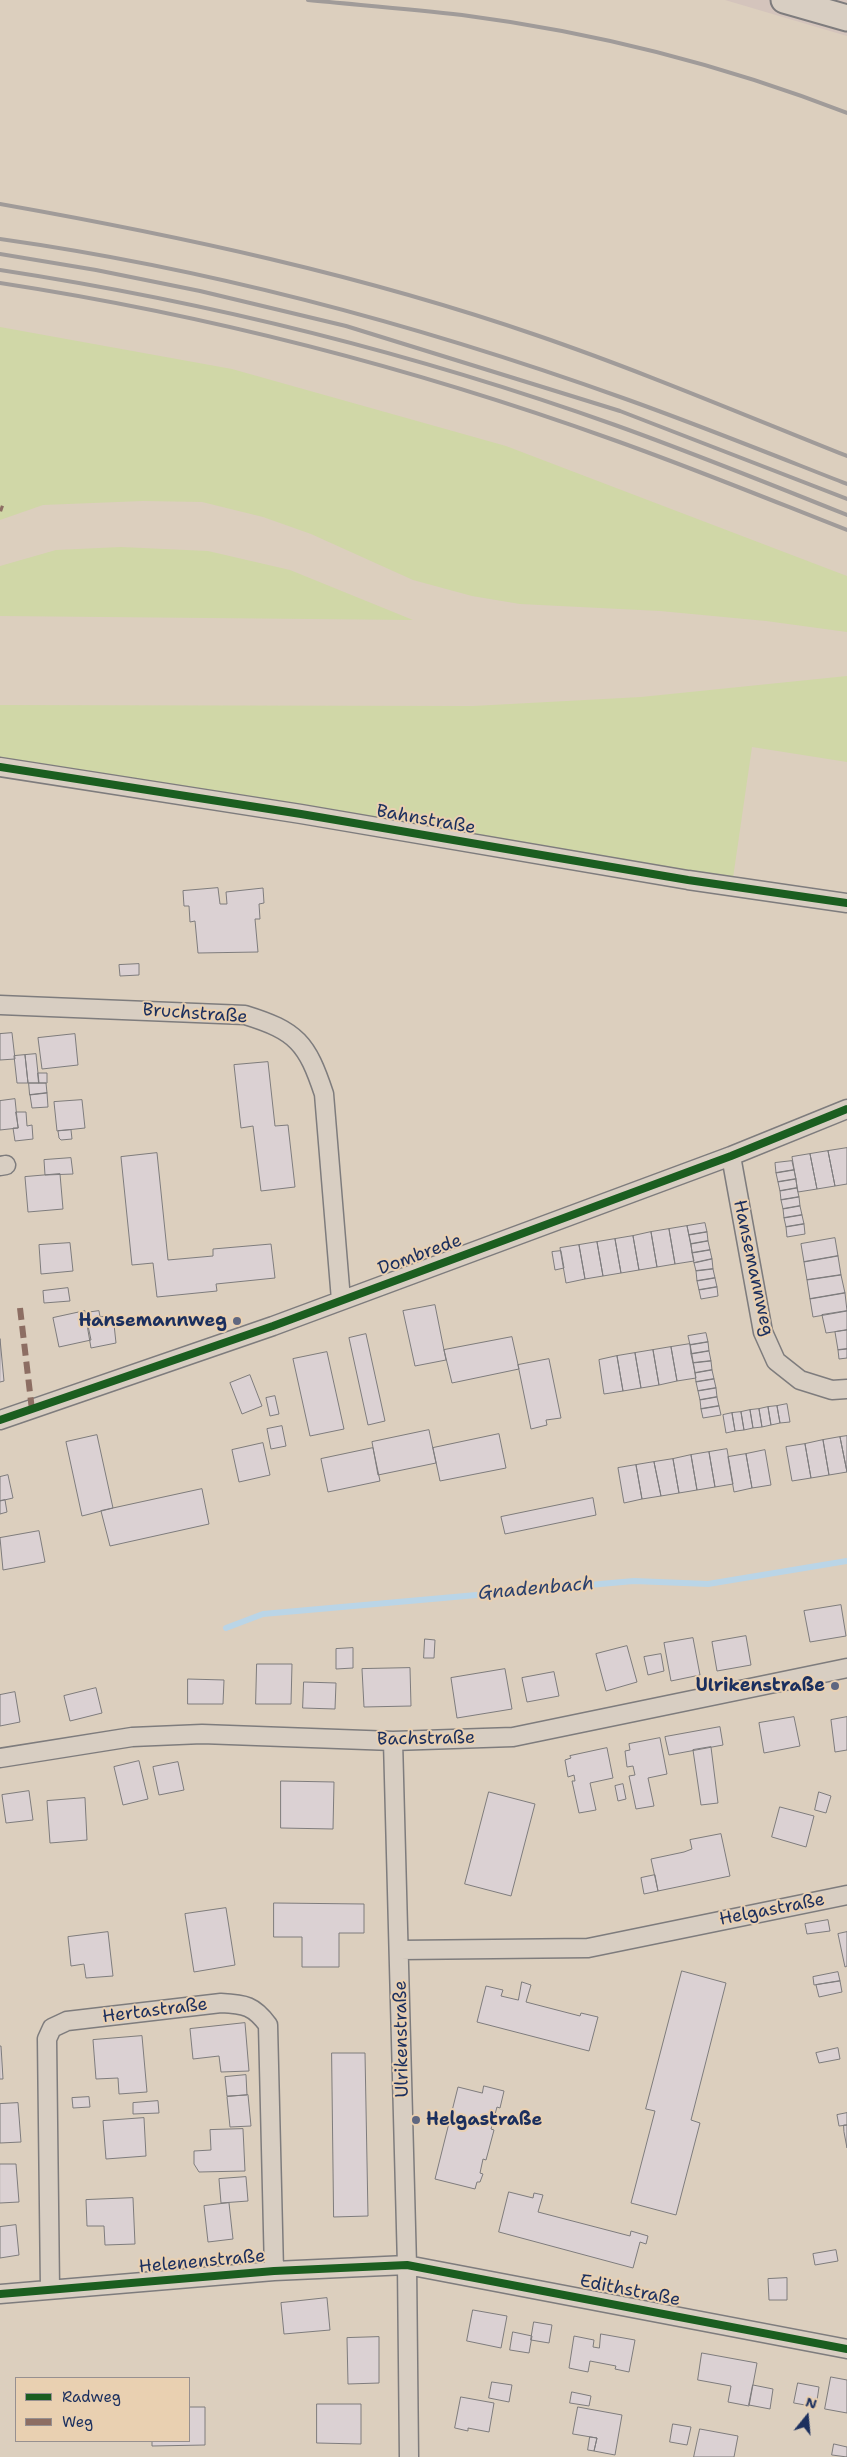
<!DOCTYPE html>
<html>
<head>
<meta charset="utf-8">
<style>
	body { margin:0 }
	#map { position:relative; width:847px; height:2457px; overflow:hidden; background:#dccfbe; font-family:"Shantell Sans",sans-serif }
	canvas { display:block }
	.legend { position:absolute; left:15px; top:2377px; width:175px; height:65px; box-sizing:border-box; background:#e9d0b1; border:1px solid #979090; margin:0; padding:6px 9px; list-style:none; font-size:15px; color:#1b2f5e }
	.legend li { display:flex; align-items:center; gap:10px; height:25px }
	.legend b { width:25px; border:1px solid #979090 }
	.north { position:absolute; left:782px; top:2392px; width:50px; height:50px; -webkit-text-stroke:4px #e9d0b1; paint-order:stroke; rotate:17deg; font-size:14px; font-weight:700; line-height:20px; text-align:center; color:#1b2f5e }
	.north::after { content:''; display:block; margin:auto; width:18px; height:22px; background:#1b2f5e; clip-path:polygon(50% 0,100% 100%,50% 72%,0 100%) }
</style>
</head>
<body>
<div id="map">
<canvas width="847" height="2457"></canvas>
<ul class="legend">
<li><b style="height:6px;background:#1b5e20"></b>Radweg</li>
<li><b style="height:6px;background:#8d6e63"></b>Weg</li>
</ul>
<div class="north">N</div>
</div>
<script>
const ctx = document.querySelector('canvas').getContext('2d');
ctx.lineJoin = 'round';
function fillPath(path, color) { ctx.fillStyle = color; ctx.fill(path, 'evenodd'); }
function strokePath(path, color, width, dash) { ctx.strokeStyle = color; ctx.lineWidth = width; ctx.lineCap = dash ? 'butt' : 'round'; ctx.setLineDash(dash || []); ctx.stroke(path); }
function label(font, color, halo, rows, align = 'center') {
  ctx.font = font + ' "Shantell Sans",sans-serif'; ctx.lineWidth = 4; ctx.setLineDash([]); ctx.textBaseline = 'middle'; ctx.strokeStyle = halo; ctx.fillStyle = color; for (const [text, x, y, turn = 0] of rows) {
    ctx.save(); ctx.translate(x, y); ctx.rotate((+turn || 0) * Math.PI / 180); ctx.textAlign = isNaN(turn) ? turn : align; if (halo) ctx.strokeText(text, 0, 0); ctx.fillText(text, 0, 0); ctx.restore();
  }
}
const built = new Path2D(`
	M725,0H847V36Z`);
const green = new Path2D(`
	M0,327L232,369L506,446L847,576V632L766,621L660,611L520,604L472,596L413,580L311,534L263,517L202,502L143,501L43,505L0,520Z
	M121,547L208,551L290,570L413,620L0,616V566L56,550Z
	M847,676V762L752,747L733,878L0,767V705L473,706L641,697Z`);
const stream = new Path2D(`
	M226,1628L263,1614L634,1581L708,1584L847,1561`);
const building = new Path2D(`
	M218,888L220,904H227L226,892L263,888L264,903L259,904L260,919H255L258,952L198,953L195,921L190,922L189,906H184L183,891Z
	M139,964V975L120,976L119,965Z
	M12,1033L15,1059L0,1060V1034Z
	M75,1034L78,1065L42,1069L38,1038Z
	M36,1054L39,1083H28L25,1055Z
	M25,1055L28,1083H17L14,1056Z
	M268,1062L275,1126L288,1125L295,1187L261,1191L253,1126L241,1128L234,1065Z
	M38,1073H47V1083H39Z
	M29,1083H46L47,1093L30,1095Z
	M47,1093L48,1107L32,1108L30,1095Z
	M15,1099L18,1128L0,1130V1101Z
	M82,1100L85,1128L57,1131L54,1102Z
	M16,1112H26L27,1126L32,1125L33,1139L15,1141L13,1128H18Z
	M71,1130L72,1139L61,1140L59,1138L58,1131Z
	M847,1148V1184L835,1186L828,1151Z
	M828,1151L835,1186L817,1189L810,1154Z
	M157,1153L168,1260L213,1256V1249L271,1244L275,1278L216,1284L217,1291L157,1297L153,1263L132,1265L121,1157Z
	M810,1154L817,1189L798,1192L792,1157Z
	M71,1158L73,1174L45,1175L44,1160Z
	M792,1161L794,1170L776,1173L775,1163Z
	M794,1170L796,1179L778,1182L776,1173Z
	M60,1174L63,1209L28,1212L25,1177Z
	M796,1179L797,1188L780,1191L778,1182Z
	M797,1188L799,1197L781,1200L780,1191Z
	M799,1197L800,1206L783,1209L781,1200Z
	M800,1206L802,1215L784,1218L783,1209Z
	M802,1215L804,1224L786,1227L784,1218Z
	M705,1223L707,1232L689,1235L687,1226Z
	M804,1224L805,1234L787,1237L786,1227Z
	M687,1226L694,1261L675,1264L669,1229Z
	M669,1229L675,1264L657,1267L651,1232Z
	M651,1232L657,1267L639,1270L633,1236Z
	M707,1232L708,1241L691,1244L689,1235Z
	M633,1236L639,1270L621,1273L615,1239Z
	M835,1238L838,1256L804,1262L801,1244Z
	M615,1239L621,1273L603,1276L597,1242Z
	M708,1241L710,1250L692,1253L691,1244Z
	M597,1242L603,1276L585,1279L579,1245Z
	M70,1243L73,1271L41,1274L39,1245Z
	M579,1245L585,1279L566,1283L560,1248Z
	M710,1250L712,1259L694,1263L692,1253Z
	M561,1251L564,1268L555,1270L552,1252Z
	M838,1256L841,1275L807,1280L804,1262Z
	M712,1259L713,1269L696,1271L694,1263Z
	M713,1269L715,1278L697,1281L696,1271Z
	M841,1275L845,1293L810,1299L807,1280Z
	M715,1278L717,1287L699,1290L697,1281Z
	M717,1287L718,1296L701,1299L699,1290Z
	M68,1288L70,1301L44,1303L43,1291Z
	M845,1293L847,1311L813,1317L810,1299Z
	M435,1305L446,1360L415,1366L403,1311Z
	M85,1311L91,1340L59,1347L53,1318Z
	M99,1311L100,1317L113,1315L116,1343L91,1348L85,1313Z
	M847,1311V1330L826,1333L822,1315Z
	M847,1330V1349L838,1350L835,1332Z
	M706,1333L708,1342L690,1345L688,1336Z
	M366,1334L385,1421L368,1425L349,1338Z
	M512,1337L519,1369L452,1383L444,1350Z
	M0,1339L4,1381L0,1382Z
	M708,1342L709,1351L691,1354L690,1345Z
	M690,1344L696,1378L677,1381L671,1347Z
	M671,1347L677,1381L659,1385L653,1350Z
	M847,1349V1358L839,1359L838,1350Z
	M653,1350L659,1385L641,1388L635,1353Z
	M709,1351L711,1361L693,1363L691,1354Z
	M327,1352L344,1429L310,1436L293,1359Z
	M635,1353L641,1388L623,1391L617,1356Z
	M617,1356L623,1391L604,1394L599,1360Z
	M549,1359L561,1418L546,1420L547,1425L531,1429L518,1365Z
	M711,1361L712,1370L695,1373L693,1363Z
	M712,1370L714,1379L696,1382L695,1373Z
	M250,1375L262,1406L242,1414L230,1383Z
	M714,1379L716,1388L698,1391L696,1382Z
	M716,1388L717,1397L700,1400L698,1391Z
	M275,1396L279,1414L270,1416L266,1398Z
	M717,1397L719,1406L701,1409L700,1400Z
	M787,1404L790,1422L780,1423L777,1406Z
	M719,1406L721,1415L703,1418L701,1409Z
	M777,1406L780,1423L771,1425L768,1407Z
	M768,1407L771,1425L762,1427L759,1409Z
	M759,1409L762,1427L753,1428L750,1410Z
	M750,1410L753,1428L744,1430L741,1412Z
	M741,1412L744,1430L735,1431L732,1413Z
	M732,1413L735,1431L726,1433L723,1415Z
	M282,1426L286,1446L271,1449L267,1429Z
	M429,1430L436,1463L378,1475L372,1442Z
	M499,1434L506,1468L440,1481L433,1448Z
	M97,1435L113,1508L82,1516L66,1442Z
	M847,1436V1472L840,1437Z
	M840,1437L847,1472L829,1475L823,1440Z
	M823,1440L829,1475L811,1478L805,1444Z
	M263,1443L270,1475L239,1482L232,1450Z
	M805,1444L811,1478L792,1481L786,1447Z
	M373,1448L380,1481L328,1492L321,1459Z
	M727,1449L733,1484L715,1487L709,1452Z
	M765,1450L771,1485L752,1488L746,1454Z
	M709,1452L715,1487L697,1490L691,1455Z
	M746,1454L752,1488L734,1492L728,1457Z
	M691,1455L697,1490L679,1493L673,1459Z
	M673,1459L679,1493L661,1496L654,1462Z
	M654,1462L661,1496L642,1499L636,1465Z
	M636,1465L642,1499L624,1503L618,1468Z
	M8,1475L13,1498L0,1501V1477Z
	M202,1489L209,1524L110,1546L101,1511Z
	M593,1498L596,1515L505,1534L501,1517Z
	M5,1500L7,1512L0,1514V1501Z
	M39,1531L45,1562L3,1570L0,1538Z
	M841,1605L846,1636L810,1642L804,1611Z
	M746,1636L751,1665L717,1671L712,1642Z
	M693,1638L700,1675L671,1681L664,1643Z
	M425,1639L435,1640L434,1658H424Z
	M627,1646L637,1682L606,1691L596,1654Z
	M353,1648V1668L336,1669V1649Z
	M661,1654L664,1671L648,1675L644,1657Z
	M257,1664H292L291,1704H256Z
	M410,1668L411,1706L364,1707L362,1669Z
	M505,1669L512,1709L457,1718L451,1678Z
	M554,1672L559,1696L527,1702L522,1678Z
	M188,1679L224,1680L223,1704H188Z
	M304,1682L336,1683L335,1709L303,1708Z
	M96,1688L102,1713L70,1721L64,1696Z
	M15,1692L20,1722L0,1726V1695Z
	M794,1717L800,1746L764,1753L759,1723Z
	M847,1717V1750L835,1752L831,1720Z
	M720,1727L723,1745L669,1755L665,1737Z
	M660,1738L667,1774L648,1778L654,1806L636,1809L629,1776L635,1775L633,1766L627,1767L625,1751L630,1750L629,1744Z
	M711,1747L718,1803L701,1805L693,1750Z
	M607,1748L613,1778L590,1783L596,1810L579,1813L572,1781H575L574,1775L568,1777L565,1760L571,1758L570,1756Z
	M139,1761L148,1799L123,1805L114,1767Z
	M178,1762L184,1790L159,1795L153,1767Z
	M281,1781L334,1782L333,1829L281,1828Z
	M623,1784L626,1799L618,1801L615,1786Z
	M29,1791L33,1820L6,1823L2,1795Z
	M489,1792L535,1804L511,1896L465,1884Z
	M819,1792L831,1796L826,1813L815,1810Z
	M85,1798L87,1840L50,1843L47,1801Z
	M780,1807L814,1816L806,1847L772,1837Z
	M721,1834L730,1876L658,1891L651,1859L684,1852L692,1849L690,1840Z
	M655,1875L658,1891L644,1894L641,1878Z
	M274,1903L364,1904V1933H339V1967H302V1937H274Z
	M226,1908L235,1965L194,1972L185,1914Z
	M828,1920L830,1931L807,1934L805,1924Z
	M108,1932L113,1976L86,1978L84,1964L71,1966L68,1937Z
	M847,1932V1966L845,1967L838,1934Z
	M682,1971L726,1983L691,2120L700,2123L676,2215L631,2203L655,2111L646,2109Z
	M838,1972L840,1981L814,1985L813,1977Z
	M840,1981L842,1992L819,1997L816,1985Z
	M522,1982L531,1985L526,2002L580,2016L581,2013L598,2017L589,2051L477,2022L486,1986L503,1990L501,1996L518,2000Z
	M245,2023L249,2071L221,2072L219,2056L193,2059L190,2029Z
	M142,2036L147,2092L119,2094L118,2078L96,2079L93,2040Z
	M0,2046H1L3,2079H0Z
	M838,2048L840,2059L819,2063L816,2053Z
	M332,2053H365L368,2216L334,2217Z
	M246,2075L247,2095L227,2096L225,2077Z
	M484,2086L504,2091L500,2108L497,2107L491,2129L494,2130L486,2160L483,2159L480,2173L483,2174L480,2182H477L475,2189L435,2179L458,2087L482,2093Z
	M248,2095L251,2126L230,2127L227,2097Z
	M89,2097L90,2107L73,2108L72,2098Z
	M158,2101L159,2113L133,2114V2103Z
	M18,2103L21,2142L0,2143V2104Z
	M847,2113V2125L839,2126L837,2115Z
	M144,2118L146,2156L106,2159L103,2121Z
	M844,2125H847V2148L844,2132Z
	M243,2129L245,2171L199,2172L194,2164V2151L211,2150L210,2130Z
	M0,2164H16L19,2202L0,2203Z
	M246,2177L248,2201L221,2203L219,2179Z
	M509,2192L533,2198L534,2193L543,2195L538,2212L630,2236L631,2231L648,2236L646,2244L640,2242L633,2268L499,2232Z
	M133,2198L135,2244L105,2245L104,2226H87L86,2200Z
	M229,2203L233,2239L208,2242L204,2206Z
	M16,2225L19,2255L0,2258V2227Z
	M836,2250L838,2261L815,2265L813,2254Z
	M787,2278V2300H769L768,2279Z
	M327,2298L330,2330L284,2334L281,2303Z
	M473,2310L507,2316L501,2348L467,2341Z
	M534,2322L552,2325L549,2343L531,2340Z
	M513,2332L532,2336L529,2353L510,2350Z
	M601,2334L635,2340L629,2372L615,2369L616,2366L590,2361L588,2372L569,2368L574,2336L594,2340L593,2347L599,2348Z
	M379,2337V2383L348,2384L347,2338Z
	M702,2353L757,2363L749,2406L728,2402L731,2386L698,2380Z
	M831,2377L847,2380V2413L825,2409Z
	M492,2382L512,2385L509,2402L489,2398Z
	M798,2383L819,2387L816,2407L794,2403Z
	M753,2385L773,2389L770,2409L749,2405Z
	M572,2392L591,2396L589,2406L570,2403Z
	M461,2397L494,2403L489,2432L468,2428V2431L455,2428Z
	M317,2404H361V2444L317,2443Z
	M189,2407H205V2445L152,2446V2441H189Z
	M578,2407L622,2415L615,2455L594,2451L597,2438L573,2434Z
	M673,2424L691,2427L687,2445L670,2442Z
	M700,2429L738,2436L734,2457H694Z
	M590,2437L597,2438L594,2451L588,2450Z
	M834,2444L847,2447V2457L832,2455Z`);
const street = new Path2D(`
	M0,767L301,814L688,880L847,903
	M0,1005L245,1015C297,1031 307,1043 324,1094L341,1300
	M731,1156L763,1332L776,1361L800,1380L832,1390L847,1389
	M0,1166L6,1165
	M0,1420L273,1326L731,1156L847,1109
	M393,1741L407,2265L409,2457
	M0,1758L132,1737L202,1734L393,1741L513,1737L847,1668
	M400,1950L588,1948L847,1895
	M50,2289L47,2039L52,2028L67,2021L221,2003C245,2004 254,2006 268,2025L274,2271
	M0,2294L274,2271L407,2265L847,2349`);
const secondary = new Path2D(`
	M784,0L847,18`);
const rail = new Path2D(`
	M308,0C359,5 411,9 462,15C593,32 724,65 847,113
	M0,204C180,236 362,275 536,335C641,371 744,415 847,456
	M0,239C212,269 422,326 623,398C699,425 773,455 847,484
	M0,254L96,270L200,291L346,326L620,411L847,499
	M0,270C209,302 416,354 615,425C693,453 770,484 847,515
	M0,283C208,315 413,368 611,439C690,467 768,499 847,530`);
const quiet = new Path2D(`
	M0,508L3,509
	M20,1308L32,1410`);
const cycleway = new Path2D(`
	M0,767L301,814L688,880L847,903
	M0,1420L273,1326L731,1156L847,1109
	M0,2294L274,2271L407,2265L847,2349`);
const markers = [
	[237,1321,5,"#5f6780"],
	[835,1686,5,"#5f6780"],
	[416,2120,5,"#5f6780"]
];
const streetNames = [
	["Bahnstraße",426,820,10],
	["Bruchstraße",195,1014,4],
	["Dombrede",420,1255,-20],
	["Hansemannweg",753,1268,78],
	["Bachstraße",426,1739,-1],
	["Helgastraße",772,1910,-11],
	["Hertastraße",155,2011,-7],
	["Ulrikenstraße",402,2039,-91],
	["Helenenstraße",202,2262,-5],
	["Edithstraße",630,2291,11]
];
const poiNames = [
	["Hansemannweg",227,1321],
	["Ulrikenstraße",825,1686],
	["Helgastraße",426,2120,"left"]
];
const waterNames = [
	["Gnadenbach",536,1589,-5]
];
fillPath(built, '#d4c4bc');
fillPath(green, '#d0d7a7');
strokePath(stream, '#bad5e7', 6);
fillPath(building, '#dbd1d3');
strokePath(building, '#7e7c7d', 1);
strokePath(street, '#7e7c7d', 21);
strokePath(secondary, '#7e7c7d', 29);
strokePath(street, '#d8cec2', 18);
strokePath(secondary, '#d8cec2', 25);
strokePath(rail, '#a09b99', 4);
strokePath(quiet, '#8d6e63', 6, [12, 6]);
strokePath(cycleway, '#1b5e20', 8);
for (const [x, y, r, color] of markers) { const dot = new Path2D(); dot.arc(x, y, r, 0, 2 * Math.PI); ctx.fillStyle = color; ctx.fill(dot); strokePath(dot, '#e9d0b1', 2); }
label('18px', '#1b2f5e', '#e9d0b1', streetNames);
label('bold 18px', '#1b2f5e', '#e9d0b1', poiNames, 'right');
label('italic 19px', '#2a406d', '#e9d0b1', waterNames);
</script>
</body>
</html>
